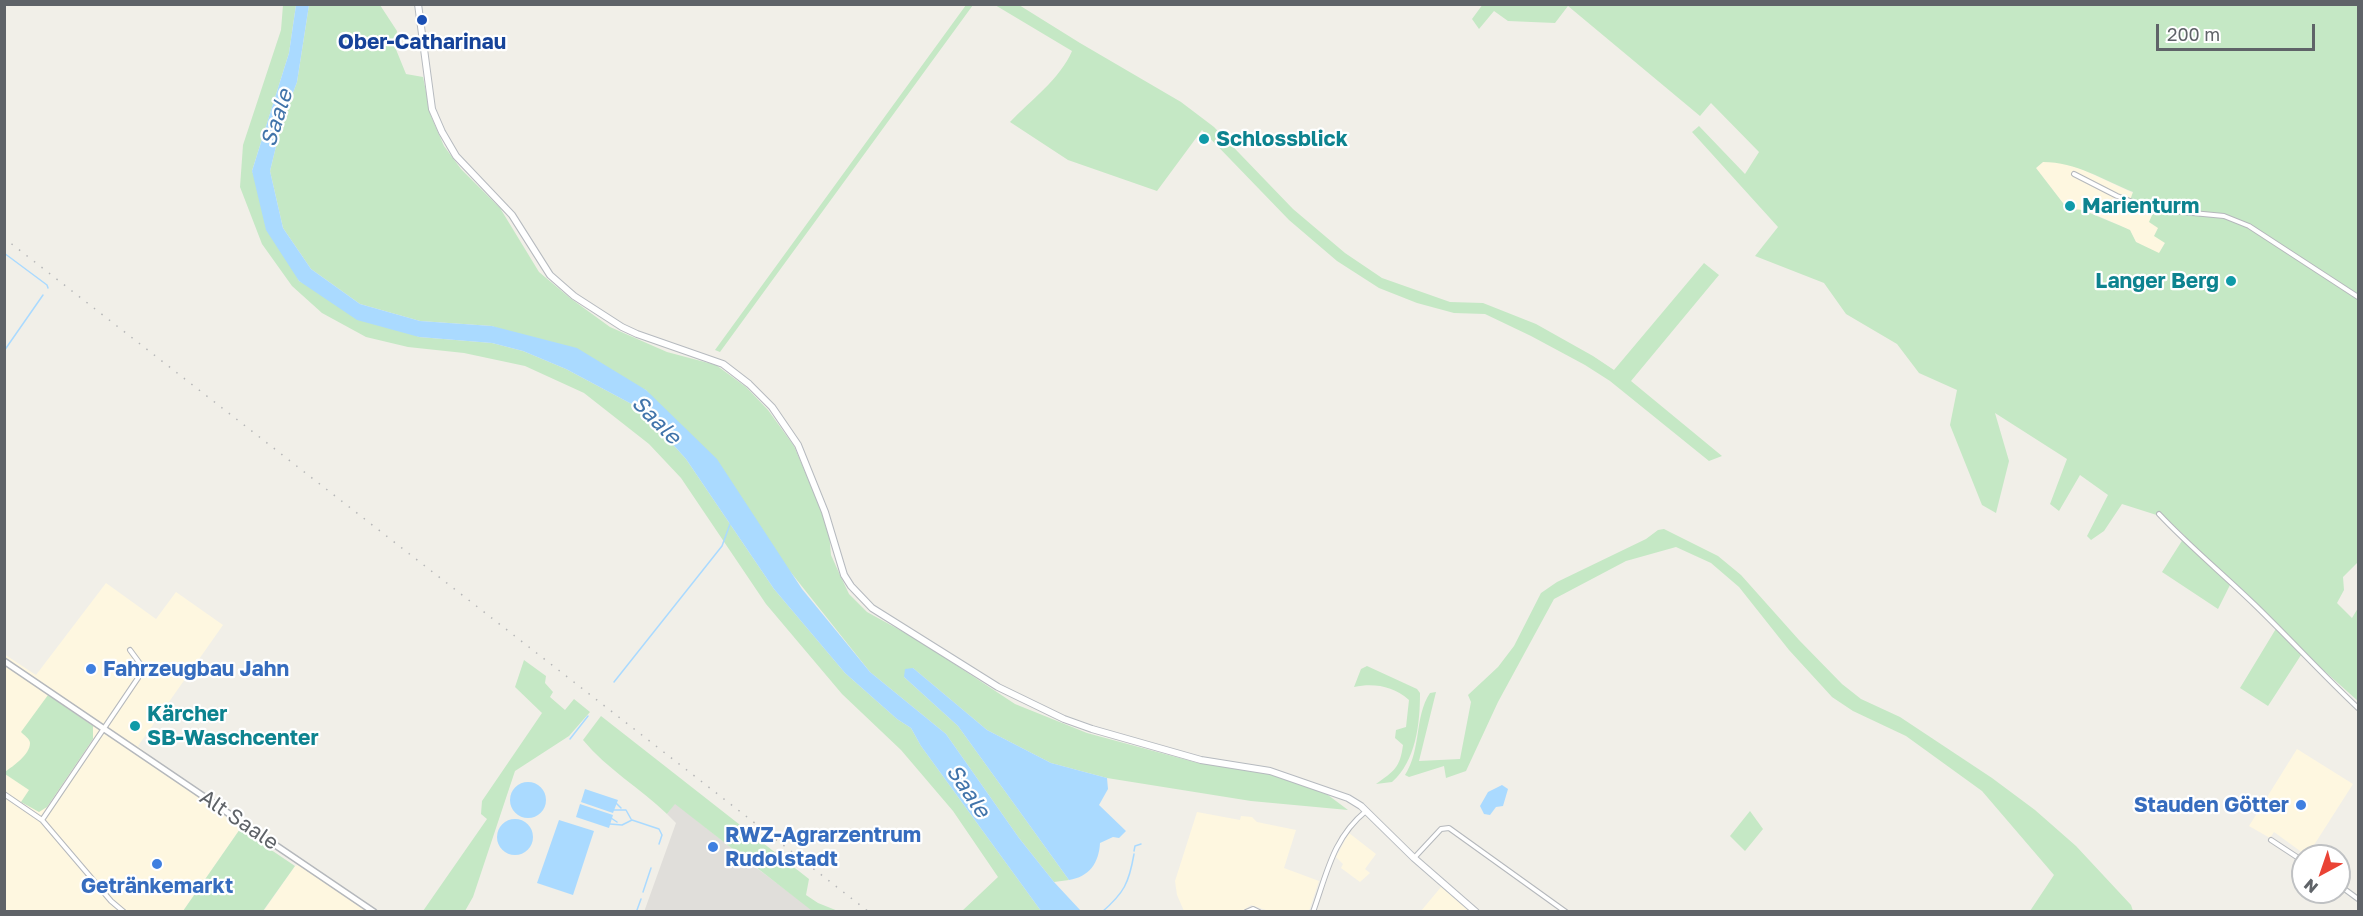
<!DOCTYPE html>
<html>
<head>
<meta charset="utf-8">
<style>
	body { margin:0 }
	#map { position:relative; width:2363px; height:916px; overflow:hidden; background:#f1efe8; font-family:"Golos Text",sans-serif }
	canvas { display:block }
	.frame { position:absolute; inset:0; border:6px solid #5f6368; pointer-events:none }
	.north { position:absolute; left:2291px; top:844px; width:60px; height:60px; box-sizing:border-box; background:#fff; border:2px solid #bfc1c3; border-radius:50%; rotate:220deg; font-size:16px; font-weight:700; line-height:24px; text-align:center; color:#5f6368 }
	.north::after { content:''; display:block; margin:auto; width:21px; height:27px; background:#ea4335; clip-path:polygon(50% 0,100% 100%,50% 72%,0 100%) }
	.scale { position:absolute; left:2156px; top:24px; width:159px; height:27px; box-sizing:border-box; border:3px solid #5f6368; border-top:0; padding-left:8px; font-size:18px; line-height:21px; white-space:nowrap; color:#5f6368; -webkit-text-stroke:4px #fff; paint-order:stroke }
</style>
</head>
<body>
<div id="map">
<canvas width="2363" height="916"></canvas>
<div class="frame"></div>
<div class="north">N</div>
<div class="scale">200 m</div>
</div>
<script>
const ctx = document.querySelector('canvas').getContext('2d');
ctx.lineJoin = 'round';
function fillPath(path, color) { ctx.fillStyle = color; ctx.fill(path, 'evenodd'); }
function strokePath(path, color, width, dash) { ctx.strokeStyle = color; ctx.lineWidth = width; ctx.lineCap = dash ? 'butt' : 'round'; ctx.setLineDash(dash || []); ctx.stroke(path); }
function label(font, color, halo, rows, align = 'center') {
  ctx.font = font + ' "Golos Text",sans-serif'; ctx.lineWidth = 4.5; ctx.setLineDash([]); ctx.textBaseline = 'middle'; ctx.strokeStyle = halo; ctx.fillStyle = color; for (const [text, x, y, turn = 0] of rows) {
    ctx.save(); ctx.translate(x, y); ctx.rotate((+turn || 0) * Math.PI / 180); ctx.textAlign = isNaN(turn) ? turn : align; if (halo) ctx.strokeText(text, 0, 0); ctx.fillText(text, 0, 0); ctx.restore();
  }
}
const commercial = new Path2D(`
	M2043,162H2061L2075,166L2133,193L2153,213L2165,242L2159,254L2136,242L2130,230L2092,213L2082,210L2072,211L2066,207L2036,168Z
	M106,583L156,619L176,592L223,625L138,746L240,829L183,911H5L4,654L36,675Z
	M2297,749L2353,784L2307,856L2274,832L2270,838L2249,826Z
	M1197,812L1240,820L1241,816L1252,817L1257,822L1296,830L1284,868L1319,881L1309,911H1269L1251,905L1242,911H1184L1177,895L1175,881Z
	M1349,833L1376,854L1365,869L1370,873L1360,882L1341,868L1343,864L1336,857Z
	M298,865L366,911L263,912L295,866Z
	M1441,887L1470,911H1421Z`);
const industrial = new Path2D(`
	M675,803L758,869L814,911L644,912L676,823L667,814Z`);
const green = new Path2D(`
	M1483,4L2358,5V562L2343,577L2344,590L2337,603L2352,618L2358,608V701L2303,652L2268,706L2240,688L2277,627L2232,581L2218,609L2162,572L2185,536L2166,518L2122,504L2104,531L2091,540L2087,536L2108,495L2080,475L2059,511L2050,504L2067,459L1995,413L2009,461L1996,513L1982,505L1950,425L1957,390L1919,373L1897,344L1846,314L1824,283L1755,256L1778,227L1692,132L1699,126L1745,174L1759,152L1711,103L1700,116L1568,6L1555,23L1508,21L1494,11L1479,29L1472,19ZM2043,162C2076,162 2103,180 2133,192L2129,203L2153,213L2149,222L2158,228L2154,236L2165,243L2159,253L2136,242L2130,230C2115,223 2099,217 2085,211C2079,208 2073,211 2066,207L2036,168Z
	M283,5H296L289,53L252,171L299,281L419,337L492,343L523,351L566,369L641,409L686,459L774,589L845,673L897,719L911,728L921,746L1041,911H962L998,877L953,811L901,750L842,694L766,604L681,478L649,444L584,393L525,366L464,353L408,347L366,337L322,313L292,286L262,244L240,187L243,145L281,30Z
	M309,5H380L397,31L395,47L406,74L423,77L431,116L444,146L461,169L500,208L539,272L570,298L610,327L667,352L716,365L746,387L768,410L794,446L823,514L829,532L831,555L840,575L849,594L867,612L918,640L1015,704L1087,733L1198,763L1266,771L1320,789L1348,810L1251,801L1107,778L1051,763L987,730L913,668L904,677L958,726L1069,880L1054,882L1019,838L946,734L870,672L646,390L492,326L420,321L360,304L311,269L283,228L270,171L282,122L297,82Z
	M966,5H973L720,352L715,350Z
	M995,5H1019L1080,43L1181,102L1214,127L1293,209L1345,253L1382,278L1450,302L1483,303L1536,324L1593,356L1614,370L1704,263L1719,275L1631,381L1722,456L1709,461L1610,381L1585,365L1531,336L1485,314L1454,313L1417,303L1379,288L1337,261L1289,220L1202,130L1157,191L1068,160L1010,122C1031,100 1060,79 1072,51Z
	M1664,529L1718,556L1741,575L1799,640L1842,684L1861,699L1900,717L1992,778L2035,810L2076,846L2131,905L2133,911H2030L2054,875L1982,791L1906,736L1853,711L1832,697L1789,650L1739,587L1711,563L1676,547L1626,561L1554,599L1498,702L1466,771L1446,778L1444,766L1409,777L1405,775C1422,748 1414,717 1430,693L1436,692L1419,761L1460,759L1471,702L1468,695L1498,667L1514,646L1541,593L1557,582L1646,539L1658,530Z
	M524,660L546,676L545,683L553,692L550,697L565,710L574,699L590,712L569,736L515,771L473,897L465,911H423L487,819L481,814L482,801L542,713L515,687Z
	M1367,666L1417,689L1420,693C1420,724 1416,761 1392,782L1376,784C1394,771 1400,768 1403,745L1395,738L1396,730L1406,727L1409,700C1393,686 1374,683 1354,687L1361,669Z
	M48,695L93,726V739L47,807L39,812L21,802L29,790L5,774V772C13,766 30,755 30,743C30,739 24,735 21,732Z
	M601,716L809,879L806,895L818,903L838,911L811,910L675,804L667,814C640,788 607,769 583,740Z
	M1750,811L1763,829L1745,851L1730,836Z
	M240,829L295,866L263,911H183Z`);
const water = new Path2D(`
	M296,5H309L297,82L282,122L270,171L283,228L311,269L360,304L420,321L492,326L577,348L646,390L717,459L802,589L870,672L946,734L1019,838L1054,882L1081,911H1041L921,746L911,728L897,719L845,673L774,589L686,459L641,409L566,369L523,351L492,343L419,337L357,320L299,281L266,230L252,171L289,53Z
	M913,668L987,730L1051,763L1107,778L1108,789L1099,805L1126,831L1119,838L1113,837L1100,843C1099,863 1089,877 1069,880L958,726L904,677L905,669Z
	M510 800a18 18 0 1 1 36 0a18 18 0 1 1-36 0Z
	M1502,785L1508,789L1503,806L1496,807L1490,815L1484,814L1480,806L1488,792Z
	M585,789L618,800L613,813L581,802Z
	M580,804L613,815L609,828L576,817Z
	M497 837a18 18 0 1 1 36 0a18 18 0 1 1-36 0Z
	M559,820L594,831L573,895L537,883Z`);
const stream = new Path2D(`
	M4,27V37
	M4,253L47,285L48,288
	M4,351L43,295
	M614,682L722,546L730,524
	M570,739L588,716
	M616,803L621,808
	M614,810H626L631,819
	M611,818L617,822
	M610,824L622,825L632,820L659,829L662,835L659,844
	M1134,851L1135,846L1141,844
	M643,892L651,868
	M637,910L641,899
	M1102,912C1124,893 1129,883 1134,854`);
const minor = new Path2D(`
	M2074,174L2117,196L2151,209L2224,216L2249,226L2358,297
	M2159,514C2189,546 2223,574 2255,605C2290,639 2323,675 2358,708
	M4,794L42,820L111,901L124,912
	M42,820L138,678L141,665L130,650
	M2271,840L2303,861
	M1414,858L1441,829L1449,828L1566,912
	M2339,885L2358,899
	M1246,912L1253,909L1259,912
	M1313,912C1327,873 1333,838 1366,811`);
const tertiary = new Path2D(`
	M4,661L374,912`);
const secondary = new Path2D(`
	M418,4L432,109L442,132L456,156L512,215L550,275L574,296L622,327L637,334L723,364L749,384L772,407L798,445L825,512L844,575L851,586L872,608L998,687L1064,719L1092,729L1201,760L1270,771L1348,798L1361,806L1414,858L1476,912`);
const rail = new Path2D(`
	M4,238L869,912`);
const markers = [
	[422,20,6,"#1a4fb4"],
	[1204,139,6,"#0f9aa8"],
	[2070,206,6,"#0f9aa8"],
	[2231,281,6,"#0f9aa8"],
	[91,669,6,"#3f7fe0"],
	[135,726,6,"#0f9aa8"],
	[2301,805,6,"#3f7fe0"],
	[713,847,6,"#3f7fe0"],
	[157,864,6,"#3f7fe0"]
];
const transitNames = [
	["Ober-Catharinau",422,42]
];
const cultureNames = [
	["Schlossblick",1216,139],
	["Marienturm",2082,206],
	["Langer Berg",2219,281,"right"],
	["Kärcher",147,714],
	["SB-Waschcenter",147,738]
];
const shopNames = [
	["Fahrzeugbau Jahn",103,669],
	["Stauden Götter",2289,805,"right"],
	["RWZ-Agrarzentrum",725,835],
	["Rudolstadt",725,859],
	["Getränkemarkt",157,886,"center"]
];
const streetNames = [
	["Alt Saale",239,820,34]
];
const waterNames = [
	["Saale",277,118,-72],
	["Saale",656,420,45],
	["Saale",968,791,56]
];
fillPath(commercial, '#fef7e0');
fillPath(industrial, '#e0deda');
fillPath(green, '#c5e8c5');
fillPath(water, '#aadaff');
strokePath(stream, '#aadaff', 1.5);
strokePath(minor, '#b5b8bc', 6);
strokePath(tertiary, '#b5b8bc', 8);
strokePath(secondary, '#b6babf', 8);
strokePath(minor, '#fff', 4);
strokePath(tertiary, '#fff', 5);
strokePath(secondary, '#fff', 6);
strokePath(rail, '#b6b7b8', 1.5, [1.5, 8]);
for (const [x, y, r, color] of markers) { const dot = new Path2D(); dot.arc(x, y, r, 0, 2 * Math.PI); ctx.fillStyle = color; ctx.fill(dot); strokePath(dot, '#fff', 2); }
label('bold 21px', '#164399', '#fff', transitNames);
label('bold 21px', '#0d838f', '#fff', cultureNames, 'left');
label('bold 21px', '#366cbe', '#fff', shopNames, 'left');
label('21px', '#5f6368', '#fff', streetNames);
label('italic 22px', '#4174aa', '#fff', waterNames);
</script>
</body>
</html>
